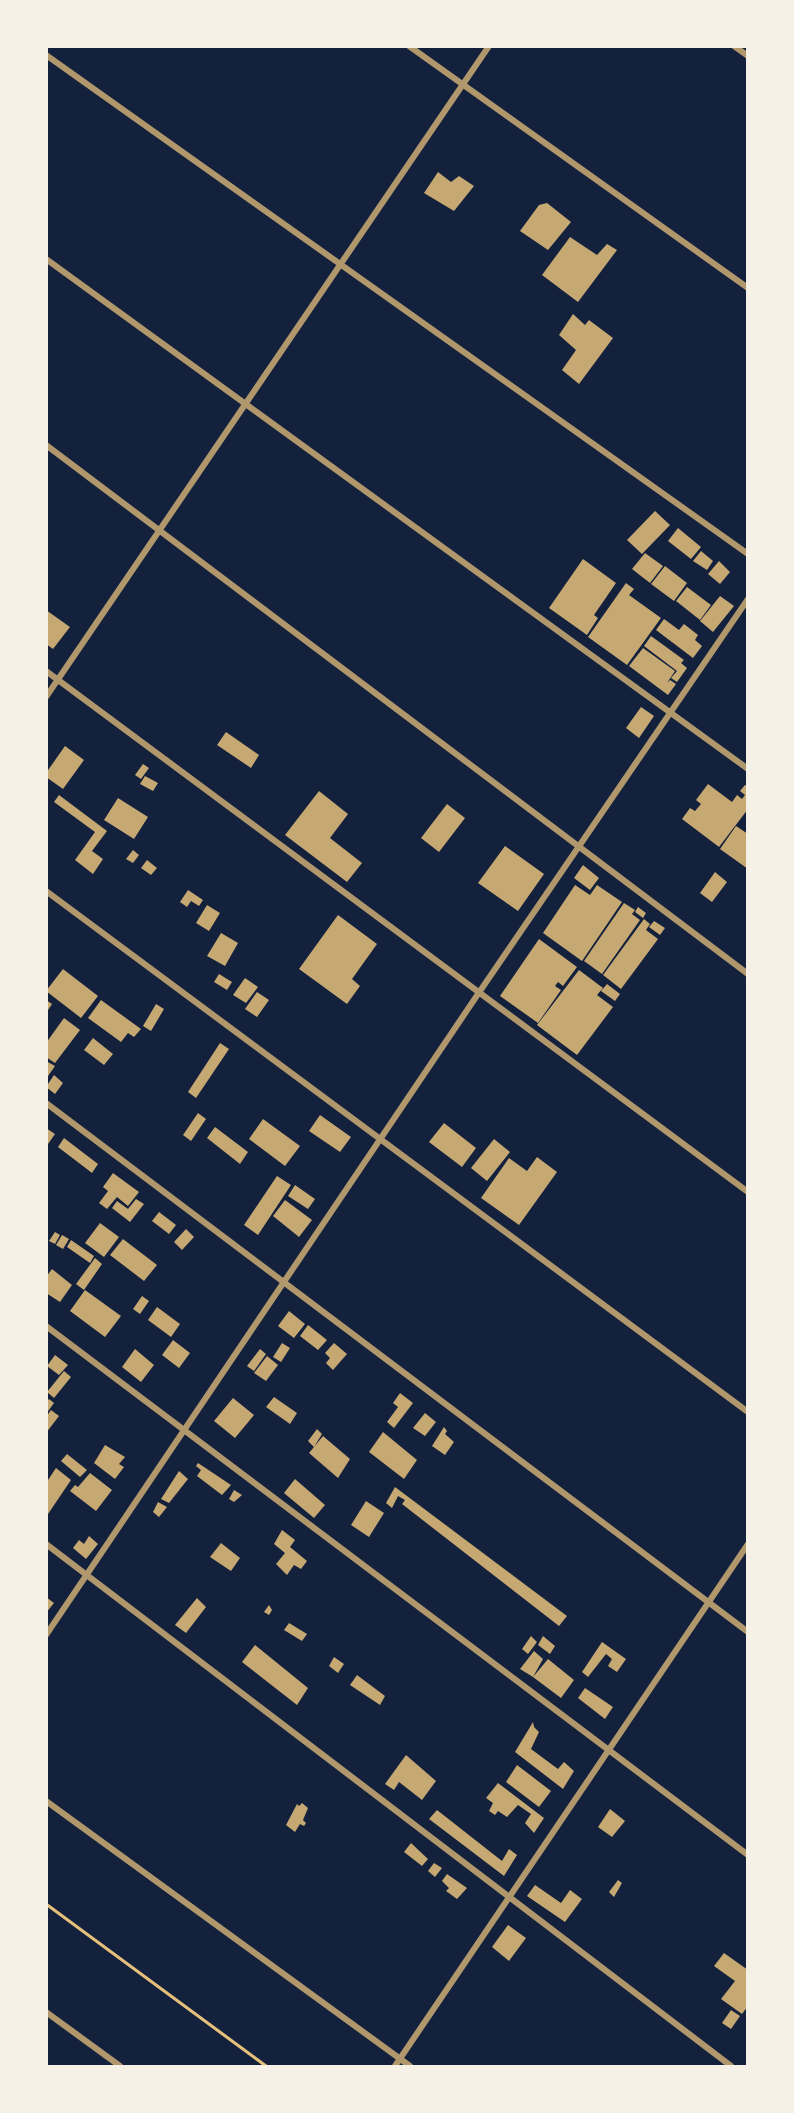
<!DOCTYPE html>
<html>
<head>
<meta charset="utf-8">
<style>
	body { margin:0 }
	#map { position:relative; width:794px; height:2113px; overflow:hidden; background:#14213d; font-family:Cabin,sans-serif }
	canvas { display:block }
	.frame { position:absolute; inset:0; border:48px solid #f6f1e7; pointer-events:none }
</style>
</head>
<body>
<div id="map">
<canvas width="794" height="2113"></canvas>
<div class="frame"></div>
</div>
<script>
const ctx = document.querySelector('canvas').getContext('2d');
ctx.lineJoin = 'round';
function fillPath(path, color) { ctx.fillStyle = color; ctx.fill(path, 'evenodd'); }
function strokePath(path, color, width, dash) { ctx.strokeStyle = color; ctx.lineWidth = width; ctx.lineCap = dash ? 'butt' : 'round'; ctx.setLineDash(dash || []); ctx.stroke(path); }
const building = new Path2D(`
	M438,172L451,182L459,176L474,186L454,211L424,193Z
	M547,203L571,222L548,250L520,231L539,205Z
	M570,237L597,255L607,244L617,250L578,302L542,275Z
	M573,314L585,325L589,320L613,338L579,384L562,370L576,350L559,335Z
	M655,511L670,525L642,554L627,540Z
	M678,528L701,547L691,559L668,541Z
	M701,551L713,561L707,570L693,561Z
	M645,553L663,566L650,583L632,569Z
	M583,559L616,583L594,615L598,618L587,635L549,608Z
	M719,561L730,572L720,584L708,574Z
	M665,566L687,583L674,601L651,584Z
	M626,583L634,589L629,595L661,618L627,665L588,637Z
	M687,587L711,605L700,620L676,601Z
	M720,596L734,606L713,632L700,621Z
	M46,610L70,627L53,649L46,644Z
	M664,619L679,630L684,624L698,635L695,640L702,646L693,658L656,630Z
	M651,636L684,660L681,663L687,668L677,682L671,678L677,671L644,646Z
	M643,648L675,671L667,683L670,680L676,684L668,695L629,666Z
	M641,707L654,716L639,738L626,728Z
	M226,732L259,755L251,768L217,745Z
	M65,746L84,760L63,789L46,777V773Z
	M143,764L149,768L141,779L135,775Z
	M145,776L158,783L153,791L140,784Z
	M708,784L732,802L737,795L742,799L745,795L740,791L745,785L748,786V809L719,847L682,819L690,808L695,811L701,804L696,800Z
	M319,791L348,814L330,838L362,863L347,882L285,835Z
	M59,795L107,831L92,851L103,859L93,874L75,860L95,832L54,802Z
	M118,798L148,817L134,839L104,820Z
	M447,804L465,818L439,852L421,838Z
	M736,826L748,834V869L720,849Z
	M505,846L544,874L518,911L478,883Z
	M133,850L139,855L133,863L126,859Z
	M147,860L157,868L151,875L141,868Z
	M583,865L599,878L590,890L574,878Z
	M715,872L727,882L712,902L700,893Z
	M575,885L590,895L597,885L622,902L582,961L543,933Z
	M188,890L203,900L199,906L191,901L187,907L180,902Z
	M624,903L635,910L632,914L640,920L602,974L584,961Z
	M207,905L220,913L209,931L196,923Z
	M638,907L646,913L643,918L635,912Z
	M338,915L377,944L352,979L360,986L347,1004L299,969Z
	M644,919L650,924L646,930L658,939L621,989L603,975Z
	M654,921L665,928L660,935L649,927Z
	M221,933L238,943L225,966L207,956Z
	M539,939L577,967L563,986L558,982L555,986L561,990L538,1023L500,996Z
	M63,969L98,996L81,1018L46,991Z
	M579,970L603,988L597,995L613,1007L577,1055L537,1025Z
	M219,974L232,982L227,990L214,982Z
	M245,978L258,987L246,1003L233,995Z
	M607,984L620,994L615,1001L601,991Z
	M257,992L269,1000L257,1017L245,1009Z
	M46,1000L52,1004L46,1013Z
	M101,1000L141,1029L134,1037L128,1033L121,1042L88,1018Z
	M156,1004L164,1009L151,1031L143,1026Z
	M64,1018L80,1030L55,1063L46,1057V1043Z
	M93,1038L113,1054L104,1065L84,1050Z
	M220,1043L229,1049L196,1098L188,1092Z
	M46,1061L55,1066L46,1079Z
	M54,1075L63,1083L55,1094L46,1087Z
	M198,1113L206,1119L191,1141L183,1135Z
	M320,1115L351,1137L340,1152L309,1131Z
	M263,1119L300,1146L285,1166L249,1139Z
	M444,1123L476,1148L462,1167L429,1142Z
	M215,1127L248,1152L240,1164L207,1138Z
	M46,1128L55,1134L46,1147Z
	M64,1138L98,1164L92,1173L58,1147Z
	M494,1139L510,1152L487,1181L471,1168Z
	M537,1157L557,1172L519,1225L481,1198L509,1158L527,1171Z
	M113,1173L139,1192L128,1206L117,1197L107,1209L99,1203L108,1191L103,1187Z
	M277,1176L291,1185L258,1235L244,1225Z
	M295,1185L315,1199L308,1209L288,1196Z
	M136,1199L144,1204L130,1222L112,1208L117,1201L128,1209Z
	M285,1200L312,1220L299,1237L273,1216Z
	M159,1212L176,1225L169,1234L152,1221Z
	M100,1223L119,1237L104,1257L85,1243Z
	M186,1229L194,1237L182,1250L174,1242Z
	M55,1232L60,1235L55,1244L49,1241Z
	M62,1235L69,1239L63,1249L56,1245Z
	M123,1239L157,1265L144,1281L110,1255Z
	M71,1240L94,1256L90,1263L67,1247Z
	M95,1258L102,1264L84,1290L76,1284Z
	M52,1269L72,1285L60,1302L46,1293V1277Z
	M85,1290L121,1316L105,1337L70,1311Z
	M142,1296L149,1301L140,1314L133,1309Z
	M157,1307L180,1324L171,1337L148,1320Z
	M289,1311L305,1324L294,1338L278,1326Z
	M308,1325L327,1340L318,1350L300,1336Z
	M173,1340L190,1353L179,1368L162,1355Z
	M282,1343L290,1348L281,1362L273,1357Z
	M334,1343L347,1354L333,1370L326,1363L330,1358L325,1353Z
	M135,1349L154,1365L141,1382L122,1367Z
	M260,1349L266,1354L254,1371L247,1366Z
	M55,1355L68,1365L59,1375L47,1366Z
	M267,1356L278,1365L266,1381L254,1373Z
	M64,1371L71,1377L54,1398L47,1392Z
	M400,1393L413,1403L394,1428L387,1422L398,1407L393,1403Z
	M274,1397L297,1413L290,1424L266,1407Z
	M233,1398L254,1415L235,1438L214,1421Z
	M49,1399L54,1403L46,1414V1402Z
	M51,1410L59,1416L46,1433V1417Z
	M425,1413L436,1422L425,1436L413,1428Z
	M444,1427L447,1431L445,1434L454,1442L445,1455L432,1446Z
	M317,1429L322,1434L314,1447L308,1441Z
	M383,1432L417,1460L404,1479L369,1452Z
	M323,1436L350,1459L338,1478L309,1453Z
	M105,1445L125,1457L119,1464L124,1467L115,1479L94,1463Z
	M67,1454L87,1470L80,1477L61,1461Z
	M198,1463L231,1485L222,1495L197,1476L201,1470L196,1466Z
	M56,1468L71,1480L46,1517V1483Z
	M179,1471L188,1479L169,1503L161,1499Z
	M90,1473L112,1490L96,1511L70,1491L75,1485L78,1487Z
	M295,1479L325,1505L314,1518L284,1493Z
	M395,1487L567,1616L559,1626L402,1504L405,1500L398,1496L392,1508L386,1503Z
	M234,1490L242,1495L234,1502L229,1499Z
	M366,1501L384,1513L369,1537L351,1525Z
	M158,1502L167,1507L159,1517L153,1512Z
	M282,1530L295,1540L290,1547L307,1561L301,1569L294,1565L287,1575L276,1564L285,1553L274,1544Z
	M89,1536L98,1544L86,1559L73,1548L79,1540L84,1544Z
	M221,1543L240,1558L231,1571L210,1557Z
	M46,1597L54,1603L46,1613Z
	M197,1598L206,1607L186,1633L175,1625Z
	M269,1605L272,1610L269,1615L264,1612Z
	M289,1623L307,1634L302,1641L284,1630Z
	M531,1636L537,1642L528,1654L522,1649Z
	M543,1636L555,1646L550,1654L538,1645Z
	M602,1642L626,1659L617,1672L608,1666L612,1659L606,1654L588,1677L582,1672Z
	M255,1645L308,1688L297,1705L242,1662Z
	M534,1651L543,1659L533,1677L520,1669Z
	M334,1657L344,1664L338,1673L329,1666Z
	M548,1659L574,1680L561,1698L533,1677Z
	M357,1675L385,1696L380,1705L350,1685Z
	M585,1688L613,1707L605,1719L578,1698Z
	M533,1722L534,1727L539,1732L531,1749L558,1769L564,1762L574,1771L563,1789L515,1752Z
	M406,1755L436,1781L422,1800L399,1782L394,1790L385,1784Z
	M517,1765L551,1791L539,1807L506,1782Z
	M498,1783L544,1818L534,1833L525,1823L531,1814L518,1805L507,1817L498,1811L495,1815L489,1811L493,1803L486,1798Z
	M302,1803L308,1808L303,1820L306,1823L304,1826L300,1824L295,1832L286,1825L297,1804L299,1806Z
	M610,1809L625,1821L612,1837L598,1827Z
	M437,1810L502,1861L509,1849L517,1855L504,1876L429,1819Z
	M411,1843L428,1859L422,1866L404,1852Z
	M434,1863L442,1868L435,1877L428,1871Z
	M447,1874L467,1888L457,1899L446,1891L449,1888L442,1881Z
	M618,1880L622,1883L614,1897L609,1892Z
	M535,1885L561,1903L570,1890L582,1899L565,1922L527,1896Z
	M508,1925L526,1938L509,1961L492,1947Z
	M724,1953L748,1970V2006L742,2014L721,1999L735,1981L714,1966Z
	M731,2010L740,2016L731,2029L722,2023Z`);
const path = new Path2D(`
	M46,1904L266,2066`);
const minor = new Path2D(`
	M409,46L748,288
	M734,46L748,56
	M46,55L748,554
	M46,259L748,769
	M46,445L748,974
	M46,671L748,1192
	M46,697L489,46
	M46,891L748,1412
	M46,1103L748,1632
	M46,1326L748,1855
	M46,1544L731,2066
	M46,1635L478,994L748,599
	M46,1801L410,2066
	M46,2012L120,2066
	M395,2066L748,1544`);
fillPath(building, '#c6a872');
strokePath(path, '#e5c07b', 3);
strokePath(minor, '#b1986c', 6);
</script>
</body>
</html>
